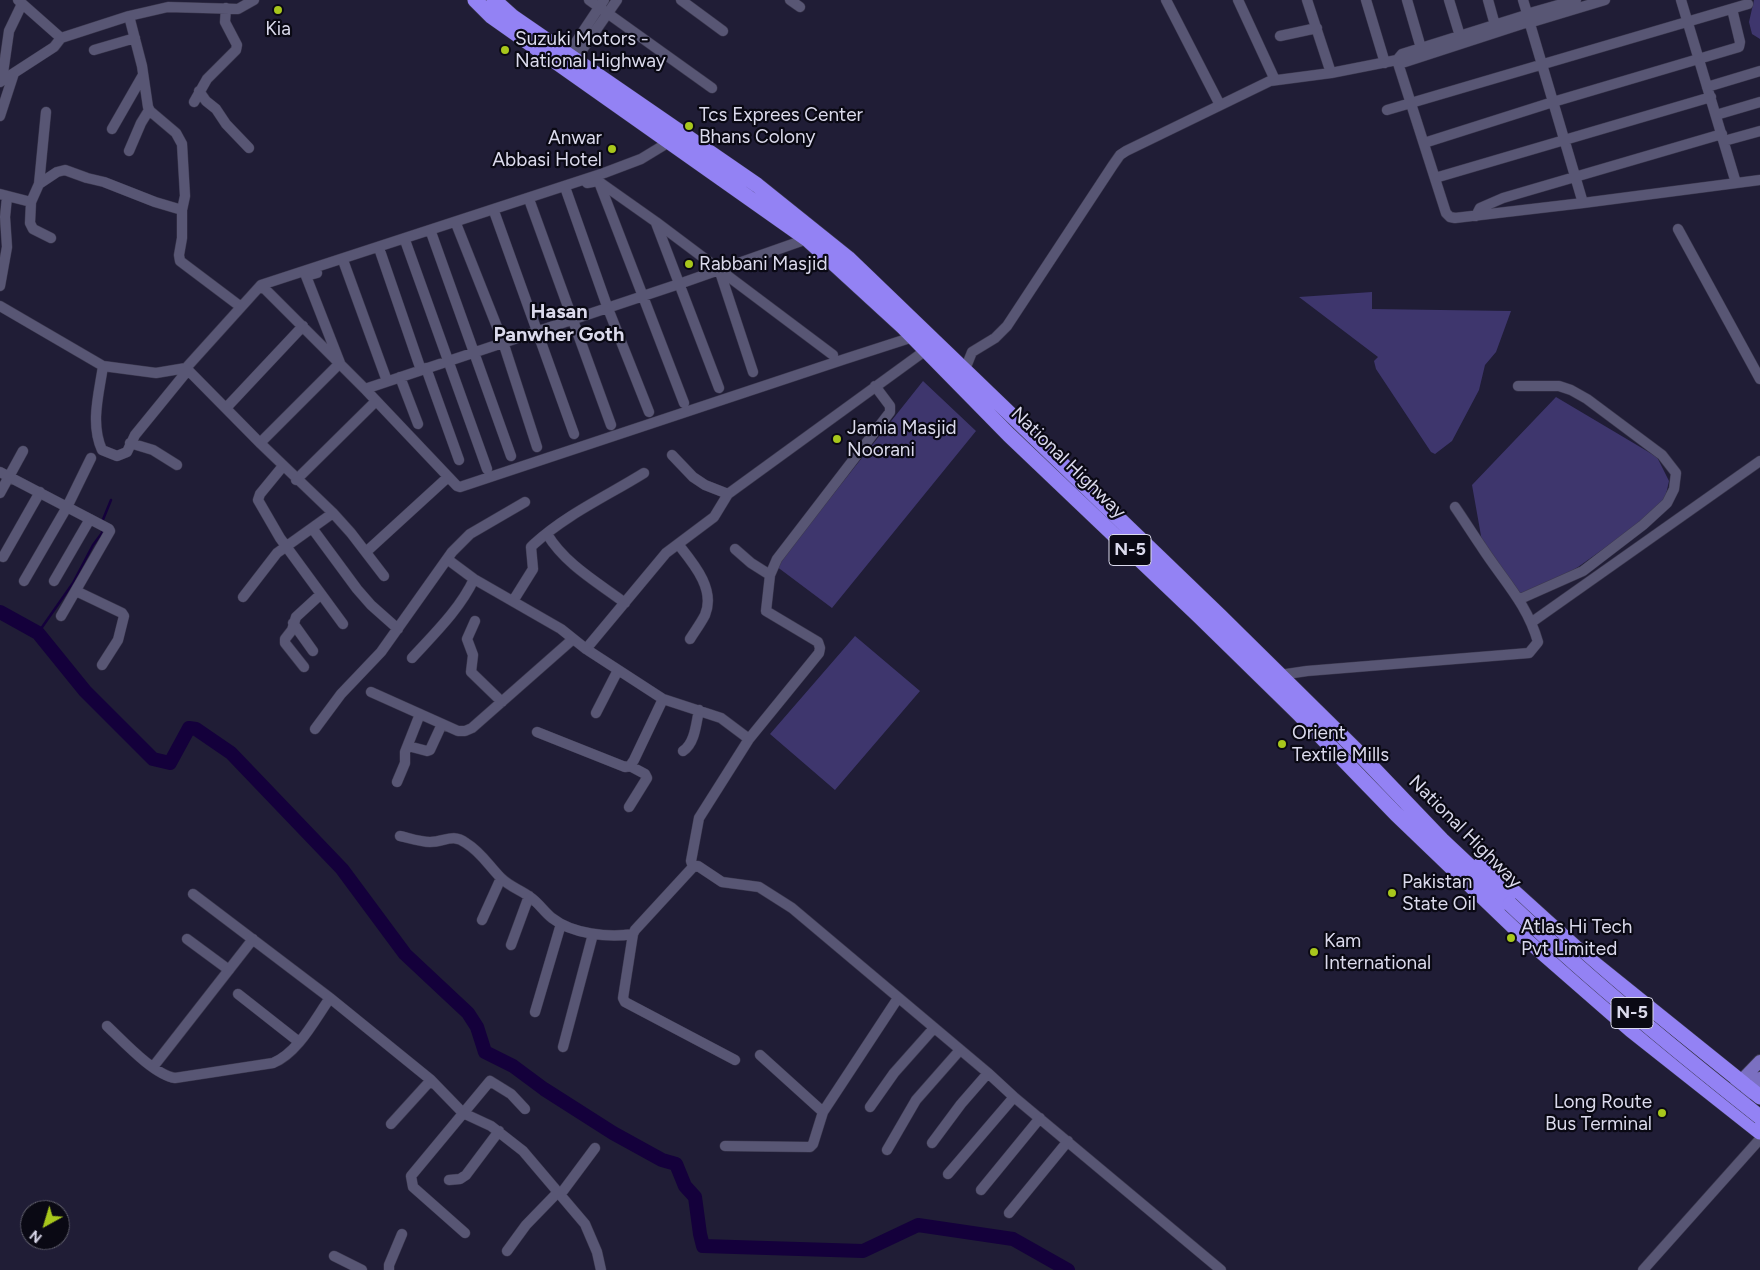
<!DOCTYPE html>
<html>
<head>
<meta charset="utf-8">
<style>
	body { margin:0 }
	#map { position:relative; width:1760px; height:1270px; overflow:hidden; background:#201d36; font-family:Figtree,sans-serif }
	canvas { display:block }
	.north { position:absolute; left:20px; top:1200px; width:50px; height:50px; box-sizing:border-box; background:#0a0914; border:1px solid #5e5d6a; border-radius:50%; rotate:219deg; font-size:14px; font-weight:700; line-height:20px; text-align:center; color:#dbdaec }
	.north::after { content:''; display:block; margin:auto; width:18px; height:22px; background:#a8c71c; clip-path:polygon(50% 0,100% 100%,50% 72%,0 100%) }
</style>
</head>
<body>
<div id="map">
<canvas width="1760" height="1270"></canvas>
<div class="north">N</div>
</div>
<script>
const ctx = document.querySelector('canvas').getContext('2d');
ctx.lineJoin = 'round';
function fillPath(path, color) { ctx.fillStyle = color; ctx.fill(path, 'evenodd'); }
function strokePath(path, color, width, dash) { ctx.strokeStyle = color; ctx.lineWidth = width; ctx.lineCap = dash ? 'butt' : 'round'; ctx.setLineDash(dash || []); ctx.stroke(path); }
function label(font, color, halo, rows, align = 'center') {
  ctx.font = font + ' Figtree,sans-serif'; ctx.lineWidth = 4.5; ctx.setLineDash([]); ctx.textBaseline = 'middle'; ctx.strokeStyle = halo; ctx.fillStyle = color; for (const [text, x, y, turn = 0] of rows) {
    ctx.save(); ctx.translate(x, y); ctx.rotate((+turn || 0) * Math.PI / 180); ctx.textAlign = isNaN(turn) ? turn : align; if (halo) ctx.strokeText(text, 0, 0); ctx.fillText(text, 0, 0); ctx.restore();
  }
}
const green = new Path2D(`
	M1754,0H1760V39L1752,34L1749,22Z
	M1372,292V309L1511,311L1496,352L1485,365L1479,390L1452,441L1435,454L1431,452L1376,369L1374,361L1378,357L1299,297Z
	M923,381L976,431L832,608L776,566Z
	M1556,397L1657,457L1669,481L1665,499L1640,523L1578,567L1522,601L1483,547L1472,485Z
	M855,636L920,691L835,790L770,734Z`);
const stream = new Path2D(`
	M102,522L111,500
	M38,633L73,583L93,545L102,533V528`);
const river = new Path2D(`
	M0,612L38,633L85,691L153,759L170,763L189,728L196,729L231,753L342,869L405,954L468,1013L477,1027L485,1052L513,1066L544,1089L613,1133L662,1160L676,1164L685,1186L695,1197L700,1234L703,1246L863,1251L918,1225L1013,1239L1068,1270`);
const minor = new Path2D(`
	M18,0L61,38
	M589,0L712,88
	M681,0L723,31
	M790,0L800,7
	M1166,0L1220,105
	M1238,0L1275,80
	M1307,0L1331,73
	M1366,0L1385,63
	M1407,0L1421,48
	M1449,0L1460,36
	M1488,0L1495,25
	M1523,0L1527,13
	M1681,0L1736,183
	M1530,13L1576,0
	M129,16L142,66L148,107L150,111L176,133L182,144L185,196L182,210V238L179,255L180,261L241,307
	M1532,22L1605,0
	M1530,24L1583,203
	M1280,36L1317,28
	M94,50L135,38
	M568,54L604,0
	M575,60L617,0
	M1397,60L1446,213L1450,217L1455,218L1583,203L1760,180
	M1397,60L1402,54L1523,16
	M0,82L54,47L61,38L129,16L168,7L238,9L254,0
	M0,82L3,73L9,31L22,4
	M1707,87L1760,71
	M199,91L206,101L216,109L226,124L249,148
	M194,102L207,79L236,50L237,45L225,22L226,8
	M1387,110L1748,4
	M46,112L39,184L31,202L30,223L33,229L51,238
	M1716,115L1760,102
	M0,116L14,73
	M112,129L143,75
	M1724,141L1760,131
	M669,142L641,159L604,173L261,285L365,389L457,486L460,487L845,359L913,337
	M1424,143L1553,102L1739,47L1740,42L1732,9
	M129,151L141,123L149,110
	M1435,178L1711,97
	M599,182L684,403
	M587,183L598,181L656,222L833,355
	M39,184L57,172L65,170L87,178L104,182L155,202L182,210
	M566,190L607,306L649,412
	M0,194L31,202
	M530,202L611,425
	M495,214L574,434
	M1476,216L1480,208L1503,198L1722,134
	M656,223L719,388
	M457,226L503,342L537,447
	M1678,229L1760,379
	M432,235L511,456
	M406,243L487,469
	M380,251L421,370
	M344,263L387,381
	M719,269L753,372
	M0,286L7,247L5,217L7,197
	M0,306L103,366L156,373L186,368L261,285
	M103,366C99,394 90,423 102,450L117,456L127,452L135,435L188,370
	M186,368L260,443L340,363L306,276L317,273
	M426,368L459,460
	M964,372L972,352L995,338L1007,326L1113,165L1120,155L1126,151L1270,81L1331,73L1397,60L1405,62L1525,23L1530,24L1533,20L1532,15L1527,13L1523,16L1522,18L1525,23
	M400,377L418,424
	M875,386L890,406V412L777,559L770,575L766,611L818,642L820,648L819,653L749,739L699,818L691,861L693,867L698,866L722,882L759,887L792,908L988,1073L1014,1097L1221,1270
	M1518,386H1559L1571,390L1587,399L1662,455L1676,473L1674,489L1667,503L1643,525L1583,571L1520,599
	M365,389L679,284L807,239
	M226,408L303,326
	M130,443L153,450L177,465
	M260,443L333,513L351,533L384,576
	M672,455L693,477L705,485L728,494
	M283,466L260,494L258,500L280,538L343,624
	M0,472L109,529L110,531L61,616
	M296,480L376,401
	M0,493L23,451
	M312,528L357,589L371,605L398,629
	M547,534C565,564 597,582 625,603
	M678,544C693,563 716,589 705,615C701,623 695,631 690,639
	M735,549L751,563L770,575
	M366,552L448,477
	M3,557L40,492
	M447,559L474,579L561,629L586,649L663,699L721,718L749,739
	M24,581L67,507L91,458
	M54,581L90,519
	M76,591L122,613L124,616L118,640L102,665
	M243,597L277,553L333,513
	M513,601L533,569L531,547L534,544C567,514 607,496 644,473
	M475,621L467,639L473,655L471,672L502,702
	M1532,622L1760,461
	M293,623L313,651
	M586,649L666,553L714,517L728,494L926,350
	M412,658C434,634 460,609 474,579
	M304,667L285,643V639L292,630L296,617L321,594
	M1280,675L1307,671L1529,653L1538,642C1527,603 1502,579 1481,546C1472,533 1464,520 1455,507
	M371,692L458,731H465L472,728L573,639
	M596,713L618,670
	M315,729L341,694L381,652L452,552L470,534L525,502
	M537,732L625,767L630,766L634,760L663,699
	M408,746L427,751L430,750L442,724
	M683,751C695,743 696,724 699,710
	M397,782L405,763V752L420,714
	M629,807L647,778L645,774L630,766
	M400,836C409,838 420,842 430,842C445,842 452,833 466,843C481,852 489,866 501,878C510,887 521,890 530,897C539,903 544,912 552,918C572,934 609,938 633,934
	M693,867L635,930L633,934L623,998L625,1002L735,1060
	M193,894L330,998L431,1080L463,1113L491,1126L523,1151L585,1224L597,1252L601,1270
	M482,920L501,878
	M187,939L229,970
	M511,945L529,896
	M238,994L299,1042
	M535,1012L561,924
	M107,1026C123,1041 154,1075 175,1078L273,1063C298,1053 315,1019 330,998
	M563,1047L593,934
	M760,1055L823,1112
	M153,1067L253,939
	M870,1107L894,1073L934,1028
	M391,1124L431,1080
	M932,1143L961,1104L988,1073
	M725,1146L810,1147L813,1144L823,1112L898,998
	M887,1150L916,1100L960,1050
	M948,1174L1014,1097
	M449,1180L460,1179L466,1175L499,1131
	M981,1190L1040,1118
	M560,1195L595,1148
	M1009,1213L1068,1141
	M465,1233L413,1187L411,1176L490,1081L511,1094L525,1109
	M507,1251L526,1225L558,1192
	M334,1256L362,1270
	M389,1270V1265L402,1234
	M1643,1270L1760,1139`);
const major = new Path2D(`
	M1734,1088L1760,1061
	M1734,1108L1760,1078`);
const highway = new Path2D(`
	M475,0L491,16L807,239L903,327L1009,435L1200,617L1300,715L1396,814L1521,934L1631,1030L1760,1132
	M494,0L513,17L757,185L848,258L1220,616L1354,748L1442,840L1510,904
	M1481,864L1501,880L1585,956L1760,1097`);
const highwayBridge = new Path2D(`
	M1510,904C1590,980 1674,1049 1760,1117`);
const markers = [
	[278,10,5,"#a8c71c"],
	[505,50,5,"#a8c71c"],
	[689,126,5,"#a8c71c"],
	[612,149,5,"#a8c71c"],
	[689,264,5,"#a8c71c"],
	[837,439,5,"#a8c71c"],
	[1282,744,5,"#a8c71c"],
	[1392,893,5,"#a8c71c"],
	[1511,938,5,"#a8c71c"],
	[1314,952,5,"#a8c71c"],
	[1662,1113,5,"#a8c71c"]
];
const shields = [
	[1130,550,42],
	[1632,1013,42]
];
const shieldNames = [
	["N-5",1130,550],
	["N-5",1632,1013]
];
const poiNames = [
	["Kia",278,29,"center"],
	["Suzuki Motors -",515,39],
	["National Highway",515,61],
	["Tcs Exprees Center",699,115],
	["Bhans Colony",699,137],
	["Anwar",602,138,"right"],
	["Abbasi Hotel",602,160,"right"],
	["Rabbani Masjid",699,264],
	["Jamia Masjid",847,428],
	["Noorani",847,450],
	["Orient",1292,733],
	["Textile Mills",1292,755],
	["Pakistan",1402,882],
	["State Oil",1402,904],
	["Atlas Hi Tech",1521,927],
	["Pvt Limited",1521,949],
	["Kam",1324,941],
	["International",1324,963],
	["Long Route",1652,1102,"right"],
	["Bus Terminal",1652,1124,"right"]
];
const streetNames = [
	["National Highway",1068,463,44],
	["National Highway",1465,832,45]
];
const neighbourhoodNames = [
	["Hasan",559,312],
	["Panwher Goth",559,335]
];
fillPath(green, '#3e366d');
strokePath(stream, '#14003b', 2.5);
strokePath(river, '#14003b', 14);
strokePath(minor, '#3c394f', 11);
strokePath(major, '#3c394f', 14);
strokePath(highway, '#3c394f', 16);
strokePath(minor, '#585674', 10);
strokePath(major, '#7b70c1', 12);
strokePath(highway, '#9382f4', 15);
strokePath(highwayBridge, '#3c394f', 16, []);
strokePath(highwayBridge, '#9382f4', 15);
for (const [x, y, r, color] of markers) { const dot = new Path2D(); dot.arc(x, y, r, 0, 2 * Math.PI); ctx.fillStyle = color; ctx.fill(dot); strokePath(dot, '#0a0914', 2); }
for (const [x, y, w] of shields) { const box = new Path2D(); box.roundRect(x - w / 2, y - 15.5, w, 31, 4); ctx.fillStyle = '#0a0914'; ctx.fill(box); strokePath(box, '#dbdaec', 1); }
label('bold 18px', '#dbdaec', null, shieldNames);
label('19px', '#dbdaec', '#0a0914', poiNames, 'left');
label('19px', '#dbdaec', '#0a0914', streetNames);
label('bold 20px', '#dbdaec', '#0a0914', neighbourhoodNames);
</script>
</body>
</html>
